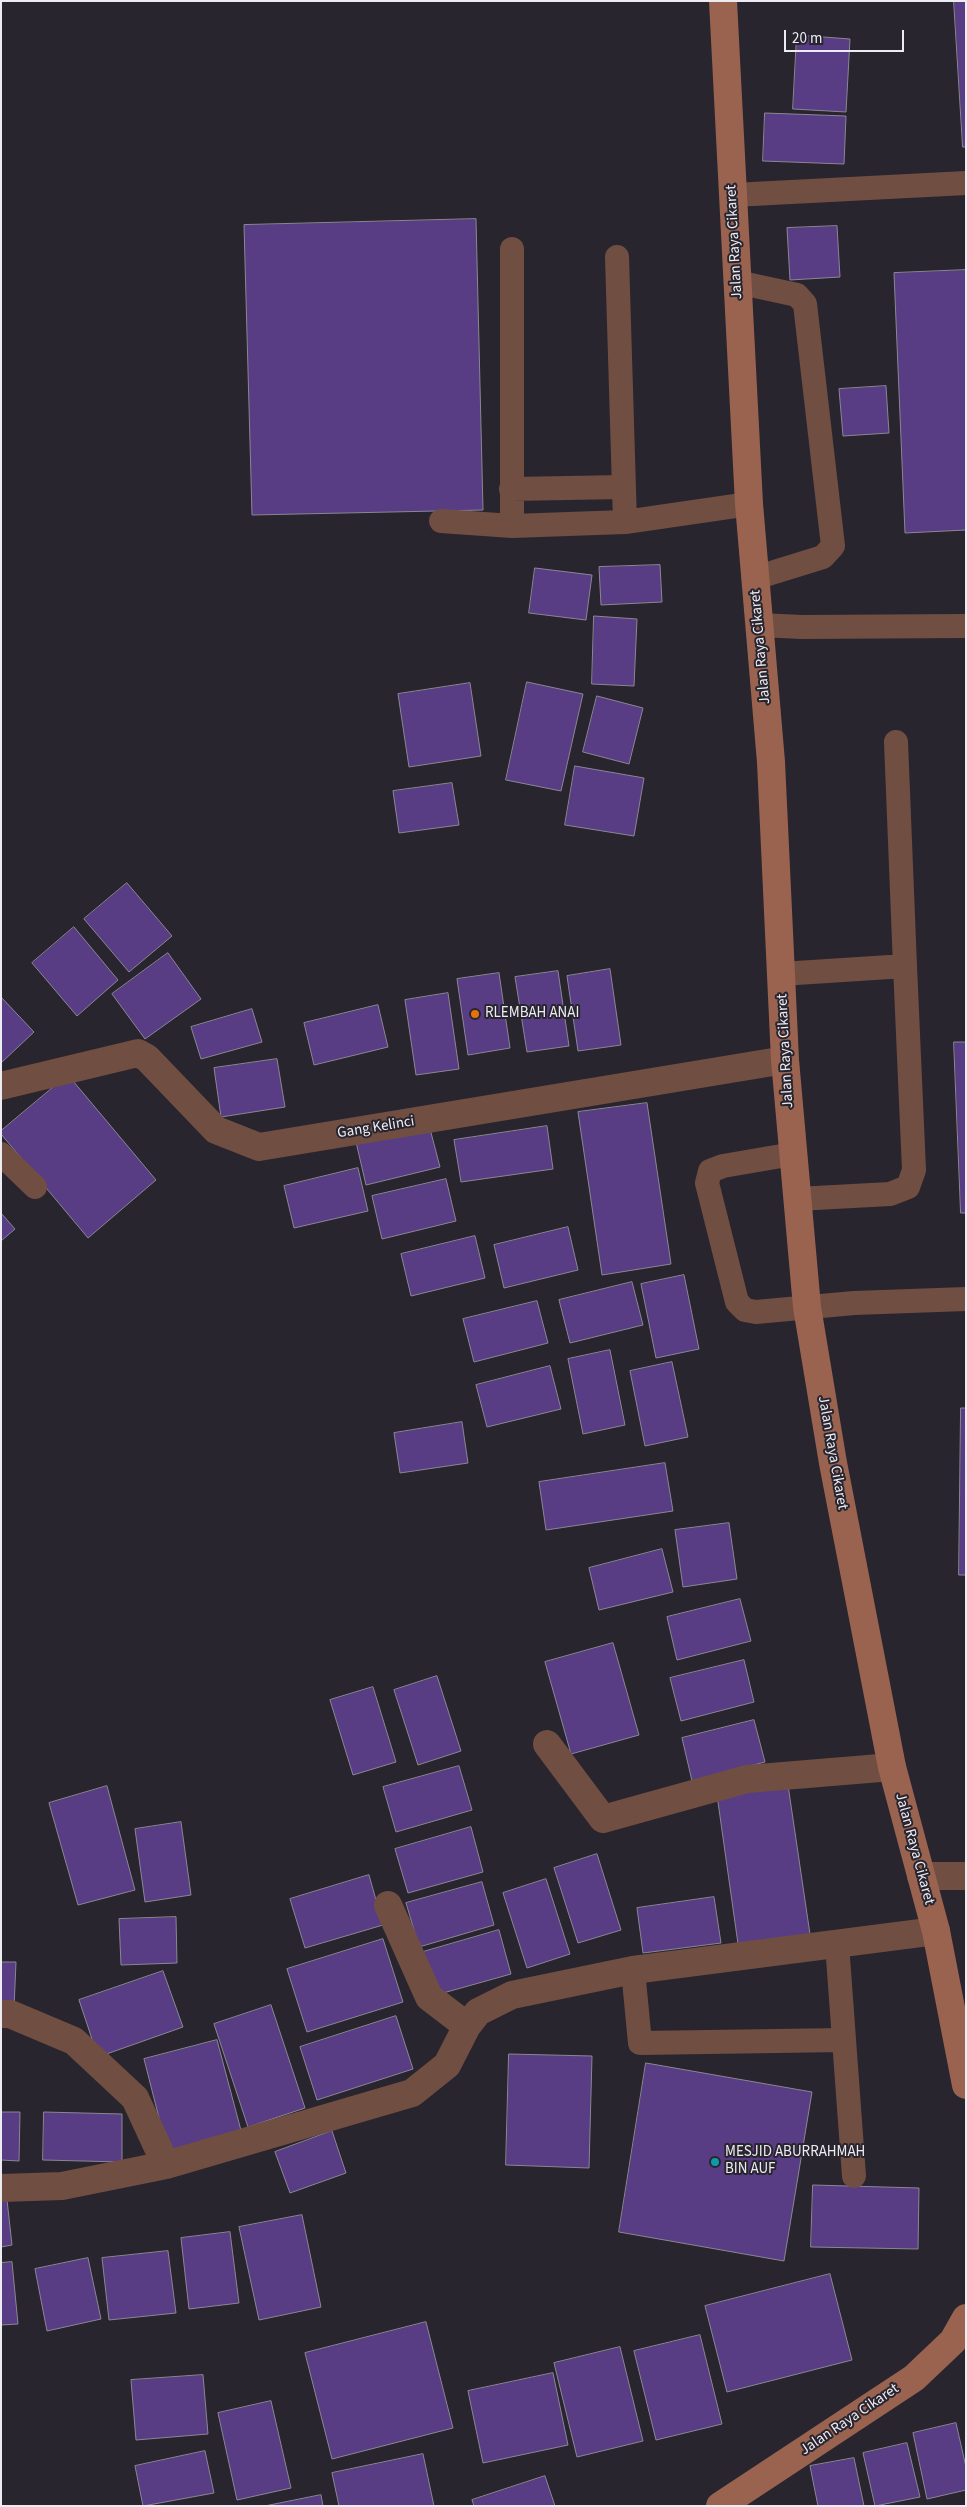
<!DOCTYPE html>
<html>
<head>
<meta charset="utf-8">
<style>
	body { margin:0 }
	#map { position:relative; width:967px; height:2507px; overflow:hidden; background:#28252f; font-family:"Source Sans 3",sans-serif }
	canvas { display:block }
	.frame { position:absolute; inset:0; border:2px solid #eeecf3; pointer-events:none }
	.scale { position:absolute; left:784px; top:30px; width:120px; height:22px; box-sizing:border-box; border:2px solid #eeecf3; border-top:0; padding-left:6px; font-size:15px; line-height:18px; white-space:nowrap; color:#eeecf3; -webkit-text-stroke:4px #28252f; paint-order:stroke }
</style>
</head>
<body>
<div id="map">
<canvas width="967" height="2507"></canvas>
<div class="frame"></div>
<div class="scale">20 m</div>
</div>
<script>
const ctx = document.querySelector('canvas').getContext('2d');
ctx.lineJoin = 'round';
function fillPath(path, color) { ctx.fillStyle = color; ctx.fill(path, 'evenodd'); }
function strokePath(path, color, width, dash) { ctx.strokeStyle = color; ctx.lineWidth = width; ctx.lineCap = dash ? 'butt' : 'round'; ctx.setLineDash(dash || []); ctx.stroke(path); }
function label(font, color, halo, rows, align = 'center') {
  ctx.font = font + ' "Source Sans 3",sans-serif'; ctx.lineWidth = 4; ctx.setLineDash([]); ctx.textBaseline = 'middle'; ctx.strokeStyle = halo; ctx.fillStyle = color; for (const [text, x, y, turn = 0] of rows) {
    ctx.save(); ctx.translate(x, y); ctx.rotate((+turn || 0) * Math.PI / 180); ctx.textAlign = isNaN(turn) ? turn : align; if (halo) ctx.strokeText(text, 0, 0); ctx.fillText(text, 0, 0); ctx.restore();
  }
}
const building = new Path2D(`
	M954,1H966V147H963Z
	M797,35L850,39L846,112L793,109Z
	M765,113L846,116L844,164L763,161Z
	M476,219L483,510L252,515L244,225Z
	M837,226L840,277L790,280L787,228Z
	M966,270V530L905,533L894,273Z
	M886,386L889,433L843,436L839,389Z
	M660,565L662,602L601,605L599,567Z
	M535,568L592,575L586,620L529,613Z
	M594,616L637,619L634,686L592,684Z
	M527,682L583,694L561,791L506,780Z
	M470,683L481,756L409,767L398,694Z
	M597,696L643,708L629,764L583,752Z
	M575,766L644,778L634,836L565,825Z
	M452,783L459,825L399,833L393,791Z
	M127,883L172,936L129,972L84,919Z
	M74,927L118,980L77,1016L32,963Z
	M168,953L201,999L145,1039L112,994Z
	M610,969L621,1045L578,1051L567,976Z
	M558,971L569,1046L527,1052L515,977Z
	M499,973L510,1048L468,1055L457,979Z
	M448,993L459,1069L416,1075L405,1000Z
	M1,997L34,1032L1,1063Z
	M378,1005L388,1047L314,1065L304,1023Z
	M252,1009L262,1042L201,1059L191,1027Z
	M954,1042H966V1213H961Z
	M277,1059L285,1107L221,1117L214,1068Z
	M68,1075L156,1180L88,1238L1,1134V1131Z
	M647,1103L671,1264L602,1275L578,1112Z
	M429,1125L440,1167L366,1185L356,1142Z
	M547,1126L553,1169L461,1182L454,1140Z
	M358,1168L368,1211L294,1228L284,1186Z
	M446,1179L456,1221L382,1239L372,1196Z
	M1,1213L15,1229L1,1241Z
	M568,1227L578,1270L504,1288L494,1245Z
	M475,1236L485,1278L411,1296L401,1254Z
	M684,1275L699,1349L656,1358L641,1284Z
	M632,1282L643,1325L570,1343L559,1300Z
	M537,1301L548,1343L474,1362L463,1319Z
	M610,1350L625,1425L583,1434L568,1359Z
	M672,1362L688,1437L645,1446L630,1371Z
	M550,1366L561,1409L487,1427L476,1385Z
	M961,1408H966V1575H959Z
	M462,1422L468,1463L400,1473L394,1433Z
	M665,1463L673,1511L546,1530L539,1482Z
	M729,1523L737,1579L683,1587L675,1530Z
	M662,1549L673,1592L599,1610L589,1568Z
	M740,1599L751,1641L677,1660L667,1617Z
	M613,1643L639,1735L571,1754L545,1662Z
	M744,1660L754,1702L681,1721L670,1678Z
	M437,1676L461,1751L418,1765L394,1690Z
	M373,1687L396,1762L353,1775L330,1700Z
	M754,1720L765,1762L692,1781L682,1738Z
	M459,1766L472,1810L396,1832L383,1787Z
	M788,1785L811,1941L739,1951L717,1795Z
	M107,1786L135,1890L78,1905L49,1803Z
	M181,1822L191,1895L145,1902L135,1829Z
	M471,1827L483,1872L408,1893L395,1849Z
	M597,1854L621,1930L578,1943L554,1868Z
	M369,1875L383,1925L305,1948L290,1899Z
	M546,1879L570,1954L527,1968L503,1893Z
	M482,1882L494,1925L419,1947L406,1903Z
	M714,1897L721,1943L643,1953L637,1908Z
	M176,1917L177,1963L121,1965L119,1919Z
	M499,1930L511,1974L436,1995L423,1952Z
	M383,1939L403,2002L307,2032L287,1969Z
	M1,1962H16L14,2008H1Z
	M163,1971L183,2027L98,2057L79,2000Z
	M271,2005L305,2108L248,2127L214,2024Z
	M396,2016L413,2069L317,2100L300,2047Z
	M217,2040L243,2138L169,2157L144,2059Z
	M509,2054L592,2056L589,2168L506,2165Z
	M646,2063L812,2092L784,2261L619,2232Z
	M1,2112H20L19,2161L1,2160Z
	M44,2112L122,2114V2162L43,2160Z
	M332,2131L346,2173L290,2193L275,2152Z
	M813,2185L919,2188L918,2249L811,2247Z
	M7,2200L12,2245L1,2247V2201Z
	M302,2215L321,2307L259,2320L239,2227Z
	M230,2232L239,2303L189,2309L181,2238Z
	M168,2251L176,2313L109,2320L102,2258Z
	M88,2258L101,2319L47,2331L35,2269Z
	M12,2262L18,2324L1,2325V2263Z
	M830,2274L852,2360L727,2392L705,2306Z
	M426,2322L453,2428L332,2459L305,2353Z
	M700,2335L722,2424L656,2440L634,2351Z
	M620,2347L643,2441L577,2457L554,2363Z
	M553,2373L568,2445L483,2463L468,2391Z
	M203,2375L208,2434L136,2440L131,2380Z
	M271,2401L291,2488L237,2500L218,2413Z
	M956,2423L966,2467V2490L927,2499L913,2433Z
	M907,2443L920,2497L875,2506L863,2453Z
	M205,2451L214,2493L143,2506L135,2466Z
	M423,2454L434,2506H339L332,2473Z
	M854,2458L864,2506H818L810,2466Z
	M545,2476L555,2506H474L472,2500Z
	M321,2495L323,2506H265Z`);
const service = new Path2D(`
	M733,195L966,183
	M512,249V526
	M617,257L625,522
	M737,282L797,295L805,304L833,546L823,557L755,578
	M511,489L624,487
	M441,521L512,526L625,522L749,504
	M759,625L802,627L966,626
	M896,742L905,966
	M781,974L905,966L914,1170L908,1187L890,1194L797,1199
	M1,1154L35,1187
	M793,1154L723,1166L710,1171L707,1183L737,1302L745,1310L756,1312L854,1303L966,1299
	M837,1944L854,2176
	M633,1970L640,2043L844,2040`);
const minor = new Path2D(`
	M1,1086L138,1053L147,1058L216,1130L259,1147L785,1060
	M547,1744L603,1819L747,1779L892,1767
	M388,1905L429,1997L467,2026
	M1,2014H10L74,2041L135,2098L166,2165
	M1,2188L62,2186L166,2165L412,2093L447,2065L467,2026L478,2012L512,1995L633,1970L936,1931`);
const tertiary = new Path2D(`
	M921,1876H966`);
const secondary = new Path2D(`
	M723,1L749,504L771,762L785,1060L807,1307L833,1463L892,1767L936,1931L966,2085
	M720,2506L914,2378L953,2341L966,2318`);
const markers = [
	[475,1014,5,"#e8710a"],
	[715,2162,5,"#0f9aa8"]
];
const streetNames = [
	["Jalan Raya Cikaret",735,242,-93],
	["Jalan Raya Cikaret",761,647,-95],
	["Jalan Raya Cikaret",786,1051,-93],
	["Gang Kelinci",376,1128,-9],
	["Jalan Raya Cikaret",832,1453,80],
	["Jalan Raya Cikaret",914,1849,75],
	["Jalan Raya Cikaret",850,2420,-34]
];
const poiNames = [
	["RLEMBAH ANAI",485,1014],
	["MESJID ABURRAHMAH",725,2153],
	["BIN AUF",725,2170]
];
fillPath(building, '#583d84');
strokePath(building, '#8a8793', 1);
strokePath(service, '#714e42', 24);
strokePath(minor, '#714e42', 28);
strokePath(tertiary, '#714e42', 28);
strokePath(secondary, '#9a634f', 28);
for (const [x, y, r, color] of markers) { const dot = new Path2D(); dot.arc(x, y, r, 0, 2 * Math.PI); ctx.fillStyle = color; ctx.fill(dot); strokePath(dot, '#28252f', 2); }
label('15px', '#eeecf3', '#28252f', streetNames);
label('15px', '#eeecf3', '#28252f', poiNames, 'left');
</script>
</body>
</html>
